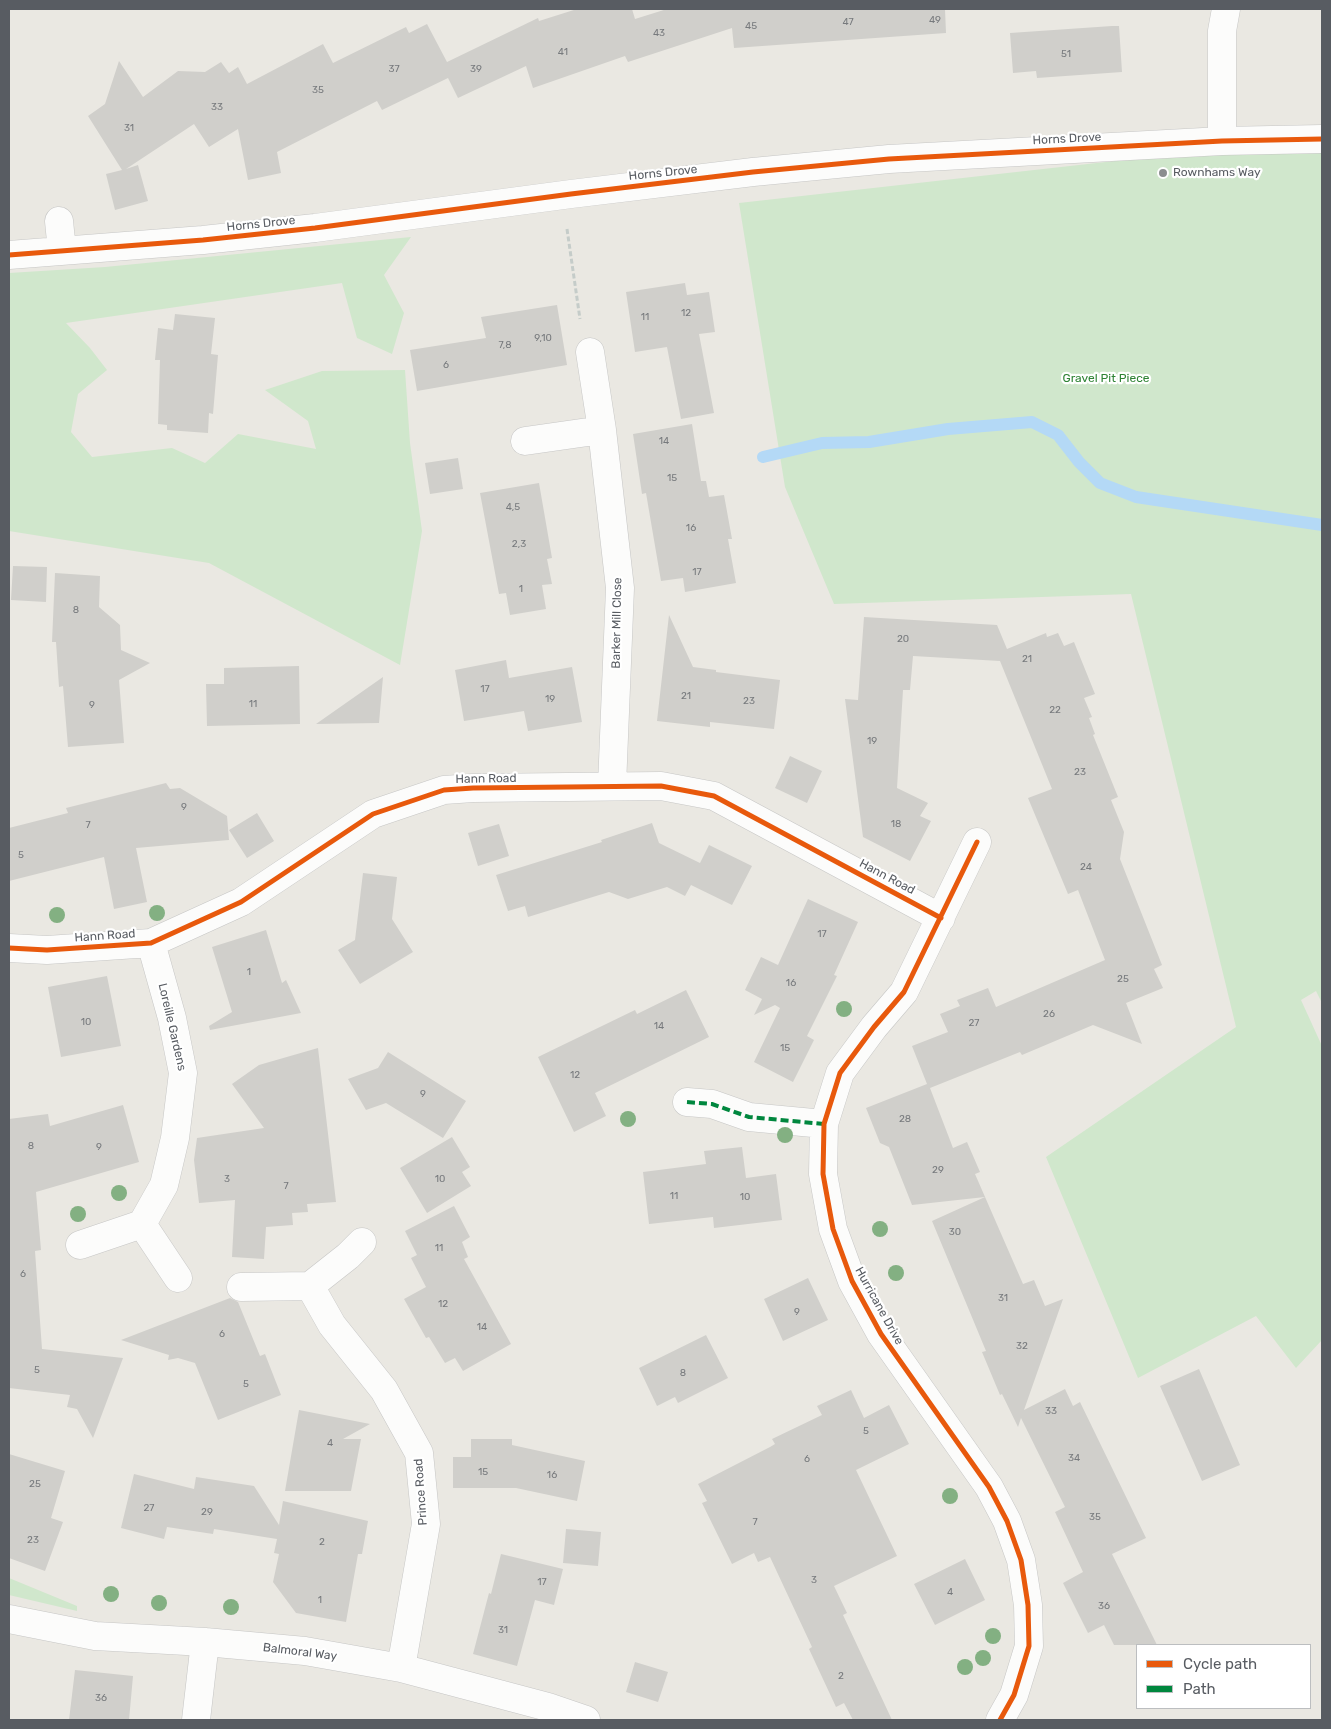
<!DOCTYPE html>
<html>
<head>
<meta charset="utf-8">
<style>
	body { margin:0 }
	#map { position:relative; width:1331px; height:1729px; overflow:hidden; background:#eae8e2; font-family:Rubik,sans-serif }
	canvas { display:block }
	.frame { position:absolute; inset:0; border:10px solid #585c62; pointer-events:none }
	.legend { position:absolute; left:1136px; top:1644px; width:175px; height:65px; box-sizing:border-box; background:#fff; border:1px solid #bcbec0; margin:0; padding:6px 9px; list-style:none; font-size:15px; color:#585c62 }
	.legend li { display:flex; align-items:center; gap:10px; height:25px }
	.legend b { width:25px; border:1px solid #bcbec0 }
</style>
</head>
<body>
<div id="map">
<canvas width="1331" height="1729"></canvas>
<div class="frame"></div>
<ul class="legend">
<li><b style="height:6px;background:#e8590c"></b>Cycle path</li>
<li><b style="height:6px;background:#00873e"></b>Path</li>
</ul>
</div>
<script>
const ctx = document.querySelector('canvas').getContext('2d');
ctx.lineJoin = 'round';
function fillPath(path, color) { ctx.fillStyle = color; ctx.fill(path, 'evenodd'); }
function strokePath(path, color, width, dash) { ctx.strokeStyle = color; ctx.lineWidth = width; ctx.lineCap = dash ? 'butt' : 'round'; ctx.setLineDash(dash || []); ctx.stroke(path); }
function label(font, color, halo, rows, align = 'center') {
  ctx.font = font + ' Rubik,sans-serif'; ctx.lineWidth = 4.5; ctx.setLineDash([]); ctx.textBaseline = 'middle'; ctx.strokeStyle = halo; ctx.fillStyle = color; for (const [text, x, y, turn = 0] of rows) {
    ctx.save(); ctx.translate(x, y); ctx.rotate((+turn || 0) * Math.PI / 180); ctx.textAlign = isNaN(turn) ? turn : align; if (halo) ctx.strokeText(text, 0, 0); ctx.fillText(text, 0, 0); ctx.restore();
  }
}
const green = new Path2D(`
	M1222,149L1322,152V1003L1316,991L1301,1000L1322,1046V1340L1296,1368L1256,1316L1138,1378L1046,1157L1236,1027L1131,594L834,604L785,487L739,203Z
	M411,237L384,275L404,313L392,354L357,338L342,283L66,323L90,348L107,370L78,394L71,432L92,457L172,448L205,463L238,434L316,449L308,421L265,390L322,371L405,370L410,443L422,531L400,665L209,563L9,531V273L105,267Z
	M9,1578L77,1606V1611L9,1595Z`);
const stream = new Path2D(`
	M763,457L822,443L869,442L948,429L1032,422L1058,435L1079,462L1100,483L1136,497L1322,525`);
const building = new Path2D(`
	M577,9H632L635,19L667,9H945L946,33L734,48L732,28L628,62L625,56L533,88L526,66L458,98L448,78L382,110L377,101L277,152L281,173L248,180L238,129L209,147L194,124L126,169L138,165L148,201L115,210L106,174L122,170L88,116L105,104L119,61L143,97L178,71L205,72L221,62L229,73L238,67L247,84L323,44L333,63L406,27L409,33L427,24L447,62L538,18L539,21Z
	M1112,26H1119L1122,72L1037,78L1036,71L1013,73L1010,33Z
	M685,283L687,295L709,292L715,332L699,334L714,413L681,419L667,347L635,352L626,292Z
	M557,305L567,365L417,391L410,350L486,338L481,317Z
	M175,314L215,318L211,354L218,355L213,414L209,413L208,433L167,430V425L158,424L160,360H155L158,328L173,330Z
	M692,424L701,481H706L709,497L724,495L732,539H728L736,583L685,592L683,578L661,581L646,493L642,494L633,434Z
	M458,458L463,489L430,494L425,463Z
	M539,483L552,558L547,559L552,584L542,585L546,609L510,615L506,593L499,594L480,493Z
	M13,566L47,567L46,602L11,600Z
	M55,573L100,576L99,607L120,625L121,650L150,663L119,680L124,743L68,747L63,686L59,687L56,642H52Z
	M669,615L693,667L716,670V672L780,680L774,729L710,722V727L657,721Z
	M864,617L997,625L1007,649L1046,633L1047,637L1058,633L1064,646L1074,642L1095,694L1084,698L1092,717L1089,718L1095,734L1093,735L1118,797L1111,800L1124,832L1120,859L1162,965L1154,969L1163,988L1126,1003L1142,1044L1093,1025L1022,1055L1020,1052L930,1088L953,1148L967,1142L980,1172L975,1174L1023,1284L1034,1280L1045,1306L1063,1299L1024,1410L1065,1389L1073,1406L1080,1402L1146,1538L1112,1554L1157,1645H1114L1104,1625L1088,1633L1063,1583L1083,1572L1055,1512L1065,1507L1021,1418L1018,1427L1002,1394L1000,1395L982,1352L986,1351L932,1221L985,1197L912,1205L889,1147L880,1143L866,1108L927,1084L912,1046L948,1032L940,1014L960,1006L957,1000L988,988L996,1007L1105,960L1078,890L1068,894L1028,798L1052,789L1000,661L913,656L910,690H903L897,788L928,803L920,816L931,821L910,861L863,837L845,699L858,700Z
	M506,660L509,678L572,667L582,722L528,731L524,711L464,721L455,670Z
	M299,666L300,724L207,726L206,684H224V668Z
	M383,677L379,723L316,724Z
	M790,756L822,771L807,803L775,788Z
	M166,783L170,789L180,788L227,816L229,840L136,848L147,902L114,909L104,857L9,881V828L68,813L66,808Z
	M257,813L274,841L247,858L229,830Z
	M652,823L659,843L700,863L709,845L752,866L732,905L691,885L685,896L667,887L628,899L609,892L528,917L525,906L508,911L496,875L602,842L601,840Z
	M499,824L509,856L478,866L468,833Z
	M363,873L397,877L392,919L413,952L360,984L338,950L355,940Z
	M808,899L858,922L834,975L837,976L807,1036L814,1040L793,1082L754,1062L780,1008L775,1005L754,1015L762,999L745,990L761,957L778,965Z
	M266,930L282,983L286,980L301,1013L210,1030L209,1026L232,1012L212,947Z
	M107,976L121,1046L61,1057L48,987Z
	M686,990L709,1037L595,1093L606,1116L574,1132L538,1057L635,1010L637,1014Z
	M318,1048L336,1202L307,1204L308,1212L292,1213L293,1225L266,1227L264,1259L232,1257L235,1200L199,1203L194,1160L197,1138L264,1128L232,1084L259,1065Z
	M388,1052L466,1101L443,1138L386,1103L366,1110L348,1079L378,1068Z
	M123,1105L139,1162L36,1192L41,1250L35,1251L42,1349L123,1358L93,1438L77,1409L67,1407L70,1395L9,1388V1119L48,1114L50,1126Z
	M452,1137L470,1167L462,1172L471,1186L427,1213L400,1168Z
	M742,1147L746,1178L776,1174L782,1220L714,1228L713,1217L649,1224L643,1172L706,1164L704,1151Z
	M454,1206L470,1237L462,1242L468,1257L464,1259L511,1344L463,1371L455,1358L445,1363L429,1337L426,1338L404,1299L426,1287L411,1258L417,1255L405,1231Z
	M808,1278L828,1320L783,1341L764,1299Z
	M230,1298L238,1302L260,1356L265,1354L281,1395L218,1420L195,1363L178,1358L168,1360L169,1355L121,1340Z
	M706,1335L728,1378L678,1403L675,1397L657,1406L639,1368Z
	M1199,1369L1240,1465L1202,1481L1160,1386Z
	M851,1390L864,1418L889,1405L909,1444L856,1470L897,1556L834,1586L847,1613L843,1615L892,1720H853L844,1703L836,1707L809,1649L812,1647L770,1557L758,1562L754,1553L732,1564L702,1503L707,1501L698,1484L770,1447L775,1444L772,1439L822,1415L817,1406Z
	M299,1410L370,1424L343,1439H361L351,1491H285Z
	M471,1439H512V1445L585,1461L577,1501L516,1488H453V1457H471Z
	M9,1454L65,1471L51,1518L63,1522L45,1571L9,1558Z
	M134,1474L194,1489L196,1477L254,1486L279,1525L283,1501L368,1521L362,1554H358L346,1622L296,1613L273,1582L279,1554L274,1553L277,1539L214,1529L213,1534L167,1527L164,1539L121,1528Z
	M566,1529L601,1532L598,1566L563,1563Z
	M501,1554L563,1569L554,1605L535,1600L517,1666L473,1654L489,1593L491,1594Z
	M965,1559L985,1600L935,1625L914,1584Z
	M635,1662L668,1672L658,1702L626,1692Z
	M75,1670L133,1676L129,1720H69Z`);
const path = new Path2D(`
	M567,229L580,319`);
const minor = new Path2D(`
	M1222,141V31L1226,9
	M59,221L62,251
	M9,255L203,240L315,228L571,194L753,172L889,159L1222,141L1322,139
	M590,352L602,430
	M525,441L602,430L620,588L612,786
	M977,842L904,992L874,1027L840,1073L824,1124L823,1174L833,1229L852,1281L881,1334L989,1487L1007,1521L1021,1560L1028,1605L1029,1646L1014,1695L1000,1720
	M9,948L47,950L151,943L241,902L373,814L444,790L473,788L661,786L714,796L941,918
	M687,1102L712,1104L749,1117L824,1124
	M142,1224L178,1278
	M362,1242L348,1256L310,1286L332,1325L384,1390L419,1453L426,1524L401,1668
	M80,1245L142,1224L164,1185L175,1138L183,1073L172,1018L151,943
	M241,1287L310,1286
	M9,1619L95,1636L205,1642L305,1651L401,1668L548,1707L586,1720
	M196,1720L205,1642`);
const quiet = new Path2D(`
	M687,1102L712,1104L749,1117L824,1124`);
const cycleway = new Path2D(`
	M9,255L203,240L315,228L571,194L753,172L889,159L1222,141L1322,139
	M977,842L904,992L874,1027L840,1073L824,1124L823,1174L833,1229L852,1281L881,1334L989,1487L1007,1521L1021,1560L1028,1605L1029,1646L1014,1695L1000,1720
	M9,948L47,950L151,943L241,902L373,814L444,790L473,788L661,786L714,796L941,918`);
const trees = [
	[157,913],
	[57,915],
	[844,1009],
	[628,1119],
	[785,1135],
	[119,1193],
	[78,1214],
	[880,1229],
	[896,1273],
	[950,1496],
	[111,1594],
	[159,1603],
	[231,1607],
	[993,1636],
	[983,1658],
	[965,1667]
];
const markers = [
	[1163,173,5,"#8b8d8f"]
];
const numberNames = [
	["49",935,20],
	["47",848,22],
	["45",751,26],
	["43",659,33],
	["41",563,52],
	["51",1066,54],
	["37",394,69],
	["39",476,69],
	["35",318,90],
	["33",217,107],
	["31",129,128],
	["12",686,313],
	["11",645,317],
	["9,10",543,338],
	["7,8",505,345],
	["6",446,365],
	["14",664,441],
	["15",672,478],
	["4,5",513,507],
	["16",691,528],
	["2,3",519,544],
	["17",697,572],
	["1",521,589],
	["8",76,610],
	["20",903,639],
	["21",1027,659],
	["17",485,689],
	["21",686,696],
	["19",550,699],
	["23",749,701],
	["11",253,704],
	["9",92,705],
	["22",1055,710],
	["19",872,741],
	["23",1080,772],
	["9",184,807],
	["18",896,824],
	["7",88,825],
	["5",21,855],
	["24",1086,867],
	["17",822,934],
	["1",249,972],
	["25",1123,979],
	["16",791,983],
	["26",1049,1014],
	["10",86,1022],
	["27",974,1023],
	["14",659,1026],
	["15",785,1048],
	["12",575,1075],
	["9",423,1094],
	["28",905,1119],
	["8",31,1146],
	["9",99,1147],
	["29",938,1170],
	["3",227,1179],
	["10",440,1179],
	["7",286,1186],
	["11",674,1196],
	["10",745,1197],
	["30",955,1232],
	["11",439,1248],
	["6",23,1274],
	["31",1003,1298],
	["12",443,1304],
	["9",797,1312],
	["14",482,1327],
	["6",222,1334],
	["32",1022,1346],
	["5",37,1370],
	["8",683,1373],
	["5",246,1384],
	["33",1051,1411],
	["5",866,1431],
	["4",330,1443],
	["34",1074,1458],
	["6",807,1459],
	["15",483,1472],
	["16",552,1475],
	["25",35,1484],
	["27",149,1508],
	["29",207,1512],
	["35",1095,1517],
	["7",755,1522],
	["23",33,1540],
	["2",322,1542],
	["3",814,1580],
	["17",542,1582],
	["4",950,1592],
	["1",320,1600],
	["36",1104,1606],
	["31",503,1630],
	["2",841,1676],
	["36",101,1698]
];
const streetNames = [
	["Horns Drove",1067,139,-3],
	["Horns Drove",663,173,-6],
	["Horns Drove",261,224,-6],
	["Barker Mill Close",617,623,-89],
	["Hann Road",486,779,-1],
	["Hann Road",887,877,28],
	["Hann Road",105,936,-4],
	["Loreille Gardens",172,1027,77],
	["Hurricane Drive",879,1306,61],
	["Prince Road",421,1492,-94],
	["Balmoral Way",300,1652,7]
];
const poiNames = [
	["Rownhams Way",1173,173]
];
const parkNames = [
	["Gravel Pit Piece",1106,379]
];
fillPath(green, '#d0e7cc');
strokePath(stream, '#b4d9f6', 12);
fillPath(building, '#d0cfcb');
strokePath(minor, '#c6c6c5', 29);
strokePath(path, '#c5ccc9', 3, [5, 2.5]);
strokePath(minor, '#fcfcfb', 28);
strokePath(quiet, '#00873e', 4, [8, 4]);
strokePath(cycleway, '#e8590c', 5);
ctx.fillStyle = '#83b082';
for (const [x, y] of trees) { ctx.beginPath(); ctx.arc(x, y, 8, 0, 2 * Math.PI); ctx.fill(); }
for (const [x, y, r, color] of markers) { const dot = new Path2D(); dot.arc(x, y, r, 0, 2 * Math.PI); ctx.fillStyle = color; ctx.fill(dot); strokePath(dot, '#fff', 2); }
label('10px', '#777a7d', null, numberNames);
label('12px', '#585c62', '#fff', streetNames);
label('12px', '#585c62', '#fff', poiNames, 'left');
label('12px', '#2e8334', '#fff', parkNames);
</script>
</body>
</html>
